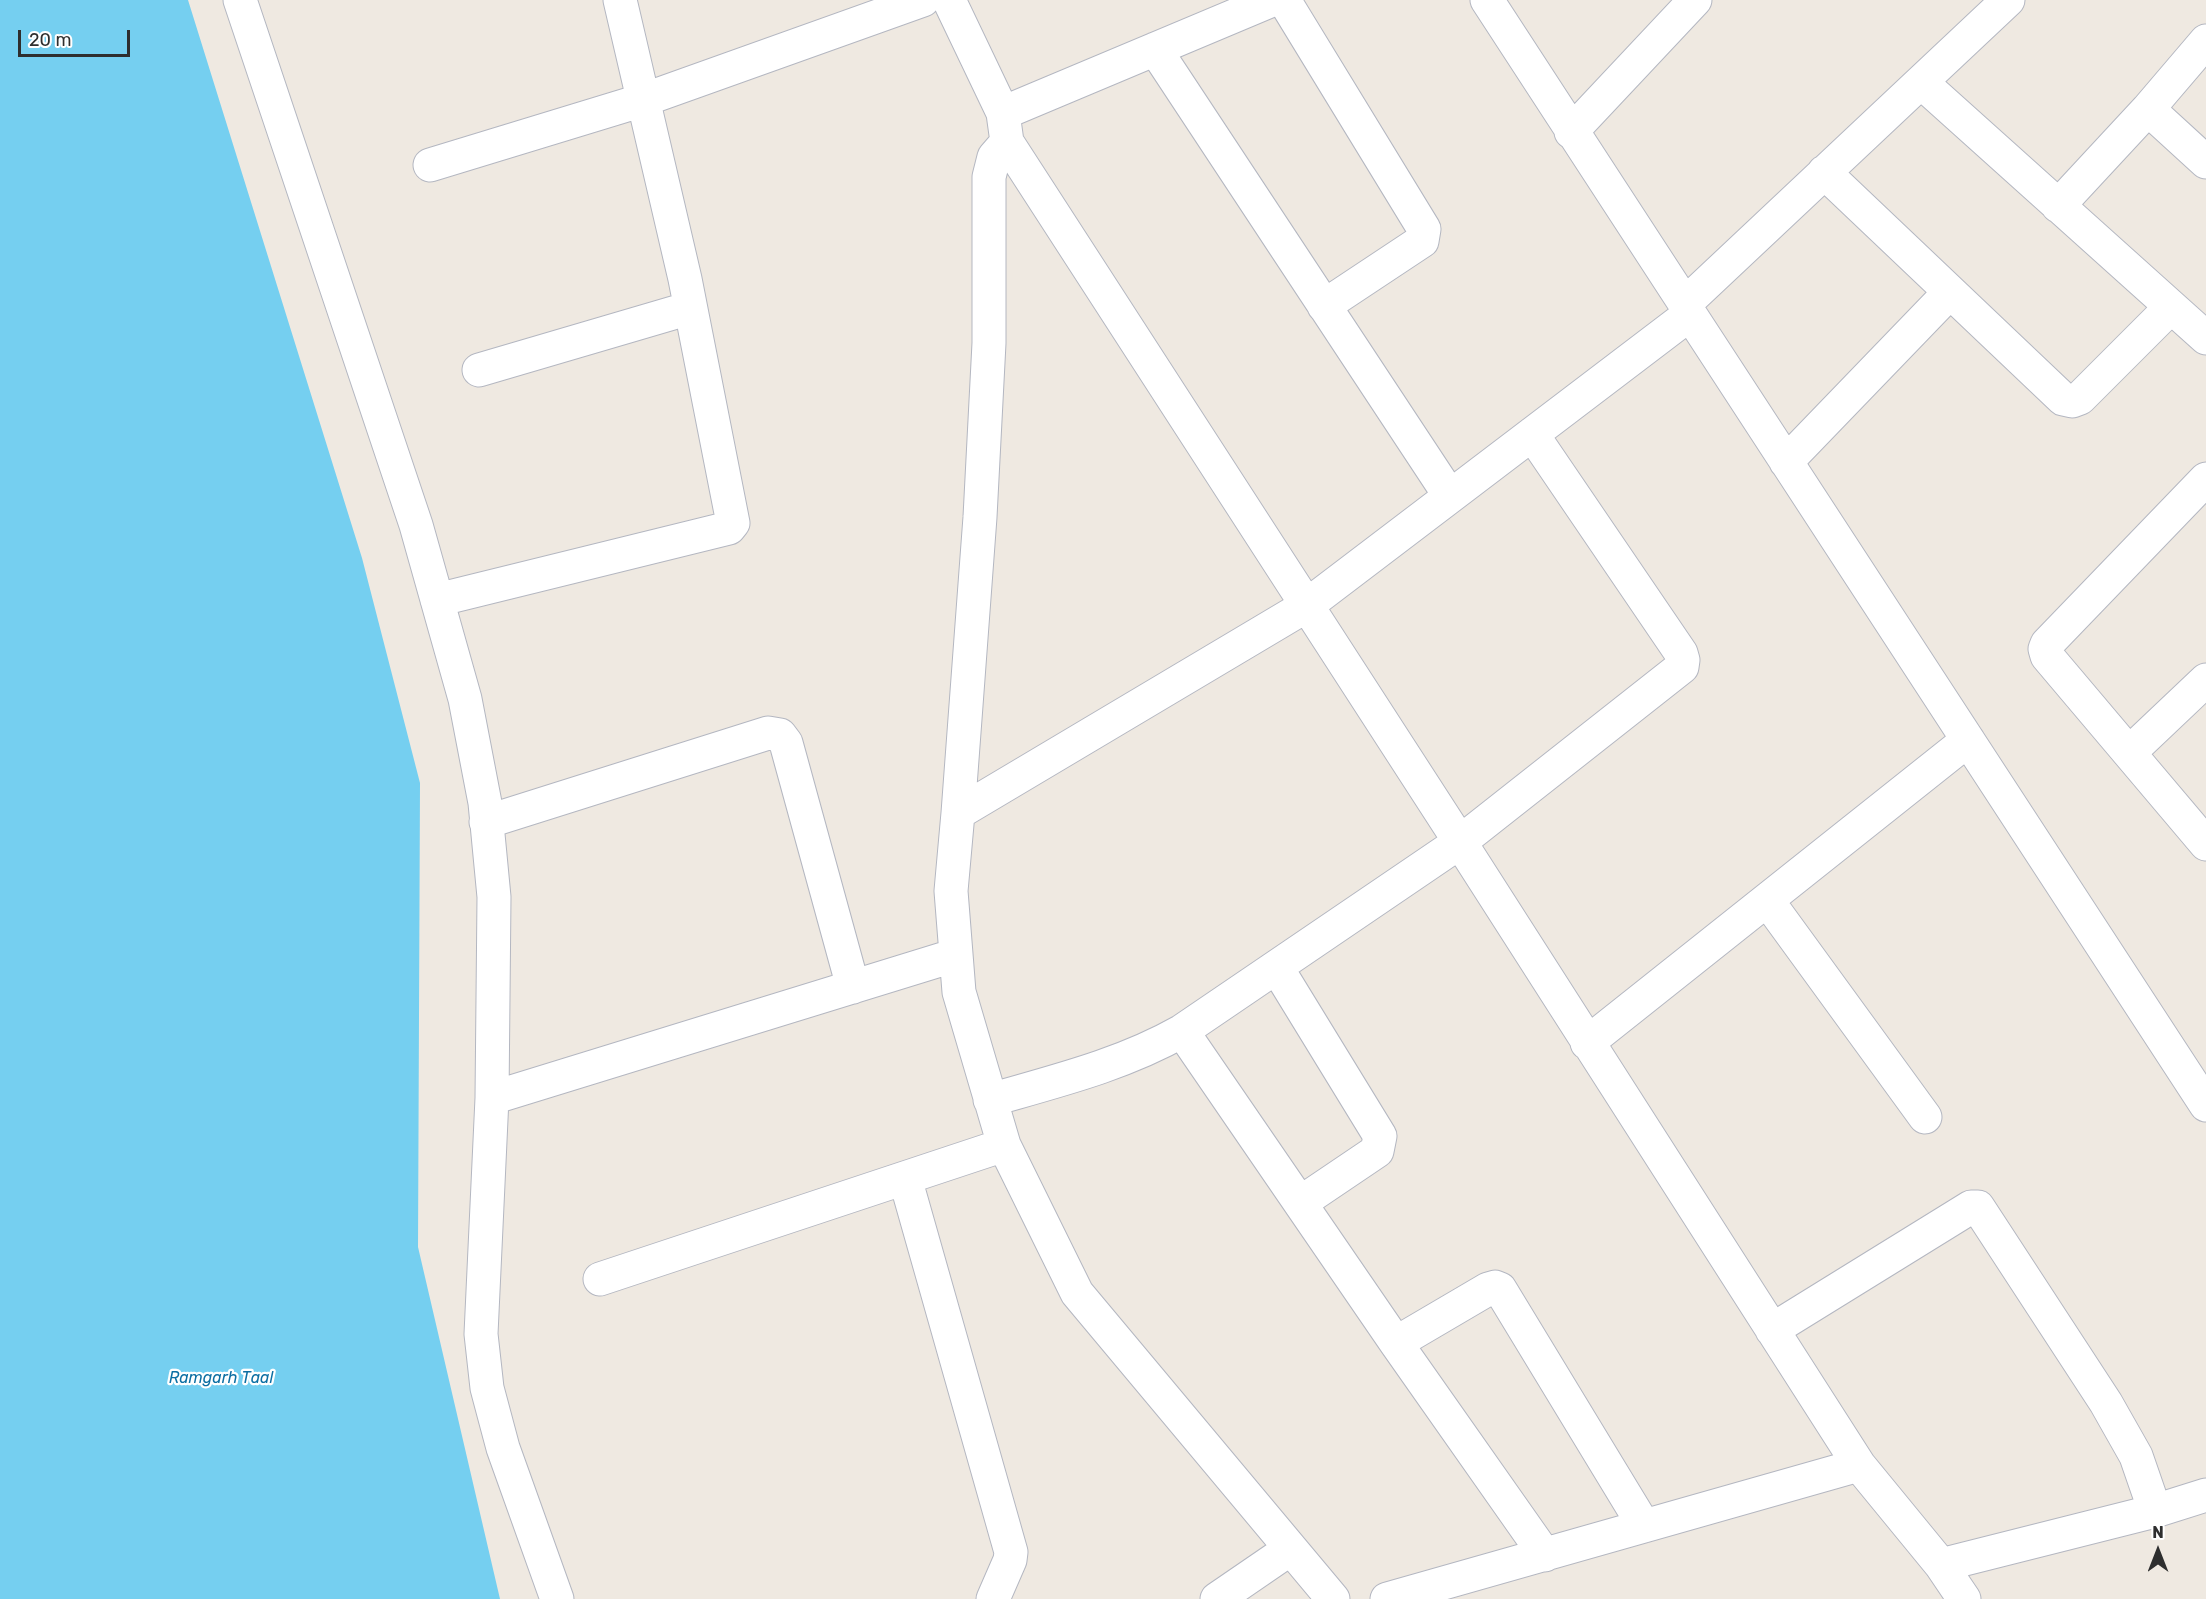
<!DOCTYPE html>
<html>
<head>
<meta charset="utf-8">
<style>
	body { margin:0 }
	#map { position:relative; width:2206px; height:1599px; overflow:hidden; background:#efe9e1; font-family:Rubik,sans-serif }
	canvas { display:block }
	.north { position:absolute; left:2128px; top:1521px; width:60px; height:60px; -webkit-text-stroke:4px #fff; paint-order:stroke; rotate:0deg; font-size:16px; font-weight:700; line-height:24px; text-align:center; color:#2e2e2e }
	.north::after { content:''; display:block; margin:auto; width:21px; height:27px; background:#2e2e2e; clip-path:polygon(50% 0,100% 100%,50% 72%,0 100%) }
	.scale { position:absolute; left:18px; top:30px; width:112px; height:27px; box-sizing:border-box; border:3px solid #2e2e2e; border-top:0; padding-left:8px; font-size:18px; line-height:21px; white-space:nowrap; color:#2e2e2e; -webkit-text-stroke:4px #fff; paint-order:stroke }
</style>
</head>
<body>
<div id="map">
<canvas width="2206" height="1599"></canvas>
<div class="north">N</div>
<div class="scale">20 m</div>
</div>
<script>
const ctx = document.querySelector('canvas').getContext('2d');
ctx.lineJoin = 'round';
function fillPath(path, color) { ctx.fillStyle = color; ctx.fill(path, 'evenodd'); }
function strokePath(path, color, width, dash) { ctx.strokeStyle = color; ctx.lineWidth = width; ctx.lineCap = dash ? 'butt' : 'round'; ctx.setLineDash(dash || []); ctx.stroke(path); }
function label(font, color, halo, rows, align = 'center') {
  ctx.font = font + ' Rubik,sans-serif'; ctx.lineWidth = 4.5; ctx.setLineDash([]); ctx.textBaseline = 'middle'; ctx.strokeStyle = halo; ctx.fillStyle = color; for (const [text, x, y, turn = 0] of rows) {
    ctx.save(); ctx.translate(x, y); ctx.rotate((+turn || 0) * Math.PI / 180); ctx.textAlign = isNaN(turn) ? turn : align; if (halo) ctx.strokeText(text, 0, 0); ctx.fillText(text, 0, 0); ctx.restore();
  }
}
const water = new Path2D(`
	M0,0H188L362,558L420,783L418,1247L500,1599H0Z`);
const minor = new Path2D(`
	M240,0L416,525L465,699L485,803L494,897L492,1098L481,1334L487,1388L503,1448L557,1599
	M949,0L1003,113L1007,142L1460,842L1859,1465L1941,1565L1964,1599
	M1284,0L1424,229L1422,241L1324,306
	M1487,0L1687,307
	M2008,0L1690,299L1687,307L1690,314L2206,1105
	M1155,49L1450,496
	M1921,82L2206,338
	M2148,109L2206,162
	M1003,113L1272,0
	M1571,132L1695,0
	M430,165L643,100L923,0
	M1824,172L2063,399L2072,401L2080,398L2171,307
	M2058,206L2148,109L2206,41
	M479,370L690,308
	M1786,462L1950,292
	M2206,479L2047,644L2045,649L2047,656L2206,844
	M437,600L729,528L733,523L685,279L620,0
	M2130,752L2206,680
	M958,813L980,517L989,343V177L994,157L1007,142
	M486,822L768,733L780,735L786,743L853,987
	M1767,900L1925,1117
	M1277,968L1380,1136L1377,1151L1300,1203
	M1182,1031L1396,1343L1545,1555
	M1587,1043L1968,740
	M492,1098L956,955
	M990,1100C1056,1081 1122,1065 1182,1031L1460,842L1682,667L1683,660L1681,653L1532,434
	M905,1178L1011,1552L1010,1560L993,1599
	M600,1279L1004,1145
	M1772,1330L1971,1207H1978L2106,1403L2136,1456L2155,1511
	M1396,1343L1488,1289L1495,1287L1500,1289L1644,1526
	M1941,1565L2155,1511L2206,1495
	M1217,1599L1290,1549
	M1333,1599L1077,1293L1004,1145L959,992L951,891L958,813L1306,606L1690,314
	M1387,1599L1859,1465`);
const waterNames = [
	["Ramgarh Taal",221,1378]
];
fillPath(water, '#75cff0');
strokePath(minor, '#b4b7c1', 35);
strokePath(minor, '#fff', 33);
label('italic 16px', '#0d6fa3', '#fff', waterNames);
</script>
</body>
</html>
